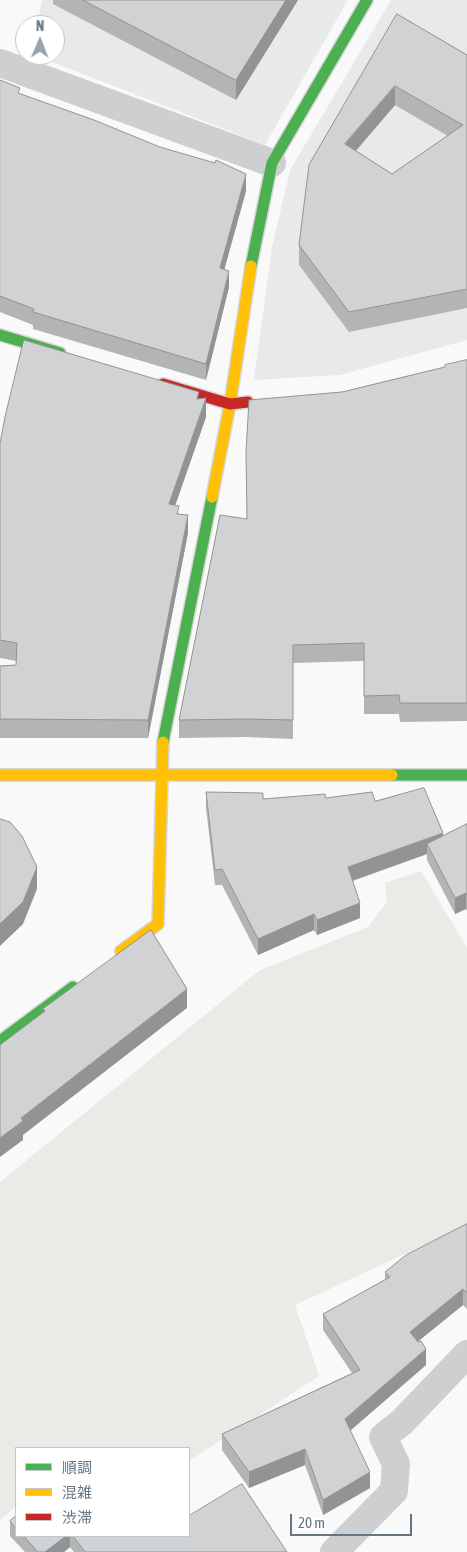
<!DOCTYPE html>
<html>
<head>
<meta charset="utf-8">
<style>
	body { margin:0 }
	#map { position:relative; width:467px; height:1552px; overflow:hidden; background:#f9f9f9; font-family:"Asap Condensed","Noto Sans JP",sans-serif }
	canvas { display:block }
	.legend { position:absolute; left:15px; top:1447px; width:175px; height:90px; box-sizing:border-box; background:#fff; border:1px solid #c1c8cd; margin:0; padding:6px 9px; list-style:none; font-size:15px; color:#657683 }
	.legend li { display:flex; align-items:center; gap:10px; height:25px }
	.legend b { width:25px; border:1px solid #c1c8cd }
	.north { position:absolute; left:15px; top:15px; width:50px; height:50px; box-sizing:border-box; background:#fff; border:1px solid #c1c8cd; border-radius:50%; rotate:1deg; font-size:14px; font-weight:700; line-height:20px; text-align:center; color:#657683 }
	.north::after { content:''; display:block; margin:auto; width:18px; height:22px; background:#99a4ac; clip-path:polygon(50% 0,100% 100%,50% 72%,0 100%) }
	.scale { position:absolute; left:290px; top:1514px; width:122px; height:22px; box-sizing:border-box; border:2px solid #657683; border-top:0; padding-left:6px; font-size:15px; line-height:18px; white-space:nowrap; color:#657683; -webkit-text-stroke:4px #fff; paint-order:stroke }
</style>
</head>
<body>
<div id="map">
<canvas width="467" height="1552"></canvas>
<ul class="legend">
<li><b style="height:6px;background:#4caf50"></b>順調</li>
<li><b style="height:6px;background:#ffc107"></b>混雑</li>
<li><b style="height:6px;background:#c62828"></b>渋滞</li>
</ul>
<div class="north">N</div>
<div class="scale">20 m</div>
</div>
<script>
const ctx = document.querySelector('canvas').getContext('2d');
ctx.lineJoin = 'round';
function fillPath(path, color) { ctx.fillStyle = color; ctx.fill(path, 'evenodd'); }
function strokePath(path, color, width, dash) { ctx.strokeStyle = color; ctx.lineWidth = width; ctx.lineCap = dash ? 'butt' : 'round'; ctx.setLineDash(dash || []); ctx.stroke(path); }
const built = new Path2D(`
	M42,0H348L265,145L34,55H55V25H37Z
	M391,0H467V340L340,375L254,380L272,247L290,170Z`);
const green = new Path2D(`
	M421,871L467,948V1225L295,1305L319,1376L189,1461V1448H16V1506L0,1520V1182L260,970L368,927L387,902L385,883Z`);
const street = new Path2D(`
	M0,63L272,163
	M334,1552L394,1491L396,1464L383,1437L402,1422L467,1354`);
const fast = new Path2D(`
	M251,266L272,163L367,0
	M0,335L60,353
	M163,742L212,497
	M392,775H467
	M0,1041L73,987`);
const slow = new Path2D(`
	M212,497L230,404L251,266
	M0,775H392
	M121,951L158,924L163,742`);
const jam = new Path2D(`
	M163,384L230,404L248,402`);
const wall = new Path2D(`
	M53,0H298L236,100L53,4Z
	M397,14L467,55V308L349,332L299,265V245ZM395,105L448,136L392,174L356,151Z
	M0,80L20,94L246,191L224,270L229,287L206,380L33,329V325L0,312Z
	M467,360V721L400,722L399,714H364V661L293,663V739L246,737L179,738V720L246,519L342,392L445,367Z
	M199,399L206,417L175,506L188,533L148,738H0V666L16,665V661L0,658V443Z
	M206,792L263,799L326,798L375,801L443,836L467,824V911L466,909L455,914L427,860V854L353,881L360,918L317,935L314,930L258,955L222,885H215L206,808Z
	M467,1224V1309L463,1305L418,1341L426,1365L350,1431L370,1488L323,1515L305,1465L249,1488L222,1450V1434L352,1373L323,1330V1314L385,1280V1272Z
	M16,1516V1536H189L287,1552H74L70,1547L64,1552H25L10,1536V1521Z`);
const shadedWall = new Path2D(`
	M286,0H298L236,100V80Z
	M395,86V105L345,163V144Z
	M246,174V191L220,285V268Z
	M229,271V287L206,380V364Z
	M206,398V417L169,523V504Z
	M188,515V533L148,738V720Z
	M443,833V849L427,844V854L348,882V867Z
	M37,867V889L23,924L0,946V924Z
	M466,893V909L455,914V898Z
	M360,903V918L317,935V920Z
	M314,914V930L258,955V939Z
	M187,989V1008L23,1135V1140L0,1157V1138L21,1118Z
	M463,1289V1305L410,1348V1332Z
	M426,1349V1365L345,1435V1419Z
	M305,1449V1465L249,1488V1472Z
	M370,1472V1488L323,1515V1500Z
	M66,1536H70V1547L64,1552H45Z`);
const building = new Path2D(`
	M83,0H286L236,80Z
	M397,14L467,55V289L349,312L299,245L309,165ZM395,86L463,125L392,174L345,144Z
	M0,80L20,88L18,93L94,120L160,147L215,163L216,160L246,174L220,268L229,271L206,364L33,312L34,309L0,296Z
	M24,340L199,392L197,399L206,398L169,504L179,506L177,514L188,515L148,720L0,719V666L16,665L17,643L0,640V443L5,417Z
	M467,360V703H400L399,695L364,696V643L293,645V720L246,719L179,720L220,515L247,519L246,452L249,400L342,392L445,367V365Z
	M424,788L443,833L348,867L360,903L317,920L314,914L258,939L222,869L215,870L206,792L263,793V799L325,794L326,798L372,792L375,801Z
	M0,819L10,822L22,836L37,867L23,902L0,924Z
	M467,824V895L466,893L455,898L427,844Z
	M151,930L187,989L21,1118L23,1121L0,1138V1045L45,1011L43,1009Z
	M467,1224V1293L463,1289L410,1332L418,1342L421,1341L426,1349L345,1419L370,1472L323,1500L305,1449L249,1472L222,1434L360,1370L323,1314L390,1277L385,1272L406,1255Z
	M242,1484L287,1552H85L73,1536H189V1516Z
	M16,1516V1528L10,1521Z
	M24,1536H66L45,1552H38Z`);
fillPath(built, '#e8e9e9');
fillPath(green, '#e8ebe6');
strokePath(fast, '#d5d6d7', 14);
strokePath(slow, '#d5d6d7', 14);
strokePath(jam, '#d5d6d7', 14);
strokePath(street, '#cecfd0', 28);
strokePath(fast, '#4caf50', 11);
strokePath(slow, '#ffc107', 11);
strokePath(jam, '#c62828', 11);
fillPath(wall, '#b3b5b5');
fillPath(shadedWall, '#929394');
fillPath(building, '#d0d2d3');
strokePath(building, '#929394', 1);
</script>
</body>
</html>
